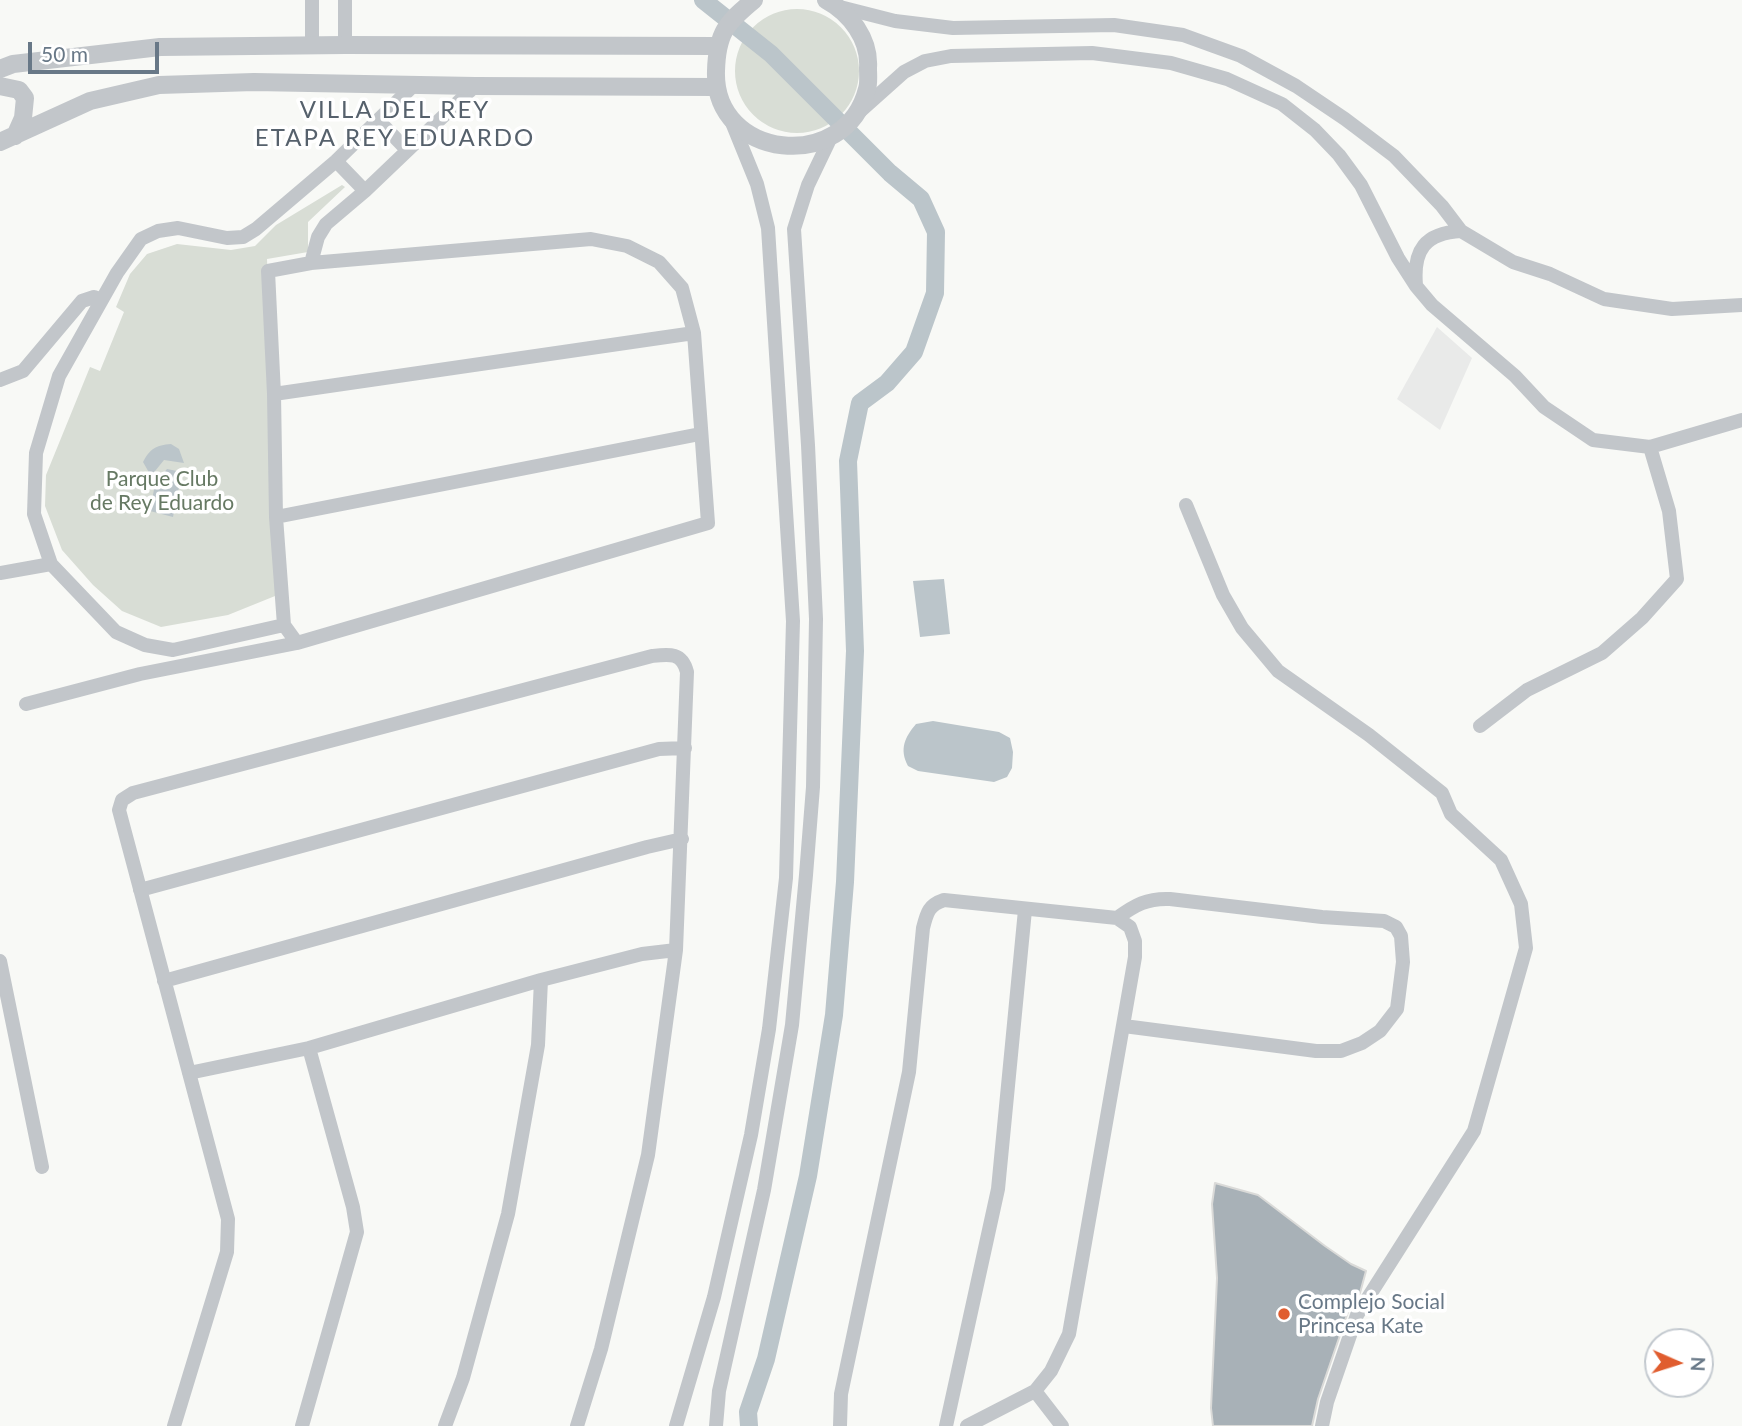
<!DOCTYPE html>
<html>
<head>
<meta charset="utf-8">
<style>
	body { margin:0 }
	#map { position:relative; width:1742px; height:1426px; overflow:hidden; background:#f8f9f6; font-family:Lato,sans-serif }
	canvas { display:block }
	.north { position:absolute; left:1644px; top:1328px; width:70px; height:70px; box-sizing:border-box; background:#fff; border:2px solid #c3c9cf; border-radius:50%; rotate:93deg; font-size:19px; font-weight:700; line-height:28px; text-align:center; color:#687887 }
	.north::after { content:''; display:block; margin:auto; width:24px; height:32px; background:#e05d2f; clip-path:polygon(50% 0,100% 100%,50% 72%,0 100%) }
	.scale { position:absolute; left:28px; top:42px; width:131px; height:32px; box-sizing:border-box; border:4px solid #687887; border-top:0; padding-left:9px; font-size:21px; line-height:24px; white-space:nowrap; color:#687887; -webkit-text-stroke:5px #fff; paint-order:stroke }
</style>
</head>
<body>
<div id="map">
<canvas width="1742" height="1426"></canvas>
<div class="north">N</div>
<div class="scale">50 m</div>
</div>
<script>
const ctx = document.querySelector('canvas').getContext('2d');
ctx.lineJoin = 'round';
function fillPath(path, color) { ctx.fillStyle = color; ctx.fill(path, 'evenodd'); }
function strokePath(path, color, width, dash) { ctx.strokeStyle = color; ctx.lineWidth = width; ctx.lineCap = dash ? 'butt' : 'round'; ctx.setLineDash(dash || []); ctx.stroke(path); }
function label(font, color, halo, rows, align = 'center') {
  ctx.font = font + ' Lato,sans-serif'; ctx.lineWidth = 7; ctx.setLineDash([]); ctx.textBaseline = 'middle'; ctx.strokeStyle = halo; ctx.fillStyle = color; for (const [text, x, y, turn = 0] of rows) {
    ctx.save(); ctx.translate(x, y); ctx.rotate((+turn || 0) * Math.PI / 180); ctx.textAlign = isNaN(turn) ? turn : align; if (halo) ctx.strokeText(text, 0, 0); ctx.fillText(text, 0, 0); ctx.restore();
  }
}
const built = new Path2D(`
	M1437,327L1472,358L1440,430L1397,399Z`);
const green = new Path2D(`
	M735 71a62 62 0 1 1 124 0a62 62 0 1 1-124 0Z
	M342,185L345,187L308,222V252L267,259L280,594L228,615L161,627L122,611L93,585L62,550L45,506L46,475L90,367L100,371L124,312L116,307L130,274L147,254L177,244L231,250L255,246L276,225Z`);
const water = new Path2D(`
	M171,444L179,449L184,463L164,460L151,476L143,462C150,449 156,445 171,444Z
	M167,469L182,472L173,517L150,511L155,484Z
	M944,579L950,634L920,637L913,581Z
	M933,721L999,732L1010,738L1013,752L1012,768L1007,777L994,782L918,771L908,766C899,749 905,737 916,724Z`);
const canal = new Path2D(`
	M703,0L771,54L890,173L921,199L936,232L935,293L914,352L887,383L860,403L848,461L855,651L845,882L834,1015L808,1176L766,1359L748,1412L749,1426`);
const building = new Path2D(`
	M1215,1183L1258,1195L1325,1246L1351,1264L1366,1271L1360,1293L1348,1312L1318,1399L1312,1426H1213L1211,1408L1217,1278L1212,1204Z`);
const minor = new Path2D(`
	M312,0V46
	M345,0V45
	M840,7L895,21L953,28L1114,25L1183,35L1241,56L1296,86L1345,119L1394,156L1442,206L1461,231L1513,262L1550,274L1604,299L1672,309L1742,305
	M857,114L904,72L925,61L951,56L1092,53L1171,63L1227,79L1282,104L1315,130L1339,155L1361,185L1398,258L1416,286L1432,305L1515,376L1544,407L1593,440L1650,447L1742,420
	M378,120L407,150
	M336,161L365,191
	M311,263L318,237L326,224L365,191L475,86
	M1416,285C1413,250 1425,233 1461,231
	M0,380L23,371L82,301L94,297L101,300
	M274,394L694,333
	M1186,505L1223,595L1242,628L1278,671L1369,735L1442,793L1451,814L1501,860L1521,904L1526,948L1474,1131L1357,1315L1327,1402L1322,1426
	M276,517L700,434
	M0,573L51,564
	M284,625L173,650L145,645L116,632L51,564L34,514L36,453L59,376L117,273L141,239L158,231L178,228L227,238L243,237L256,229L336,161L414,85
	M26,704L140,674L297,643L708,523L694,333L682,288L659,262L627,246L591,239L311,263L268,271L274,394L276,517L284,625L297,643
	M1480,726L1527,690L1602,653L1642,618L1677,579L1669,511L1650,447
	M140,890L659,749L685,748
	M1117,918C1135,905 1147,898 1170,899L1322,917L1384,921L1396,927L1401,936L1403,962L1397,1009L1380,1031L1362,1043L1341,1051H1316L1124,1026
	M0,961L42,1167
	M164,981L647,847L682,839
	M189,1073L309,1048L541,980L642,954L676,950
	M174,1426L227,1252L228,1219L119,810L122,800L133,793L652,656C669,654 682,652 687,672L676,950L648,1155L601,1349L577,1426
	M302,1426L357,1232L353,1207L309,1048
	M445,1426L463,1378L508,1214L538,1045L541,980
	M676,1426L714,1297L751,1135L769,1029L786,878L793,621L768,228L757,184L731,120
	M716,1426L719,1391L764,1190L792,1025L806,875L813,787L816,619L808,445L794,229L808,185L831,137
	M840,1426L841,1394L909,1072L923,928C927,912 929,905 944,900L1117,918L1130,927L1135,941V957L1069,1334L1051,1371L1035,1391
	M946,1426L998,1189L1025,910
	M967,1426L1035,1391L1062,1426`);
const tertiary = new Path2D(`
	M754,0C726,23 717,33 716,71C713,160 846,174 867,89C869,83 868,75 868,68C870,39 850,13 826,0
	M0,69L13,64L160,47L345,45L716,46
	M0,86L19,90L25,98L23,118L15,136
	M0,142L90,101L159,85L254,82L475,86L715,87`);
const markers = [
	[1284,1314,7,"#e05d2f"]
];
const parkNames = [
	["Parque Club",162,479],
	["de Rey Eduardo",162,503]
];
const poiNames = [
	["Complejo Social",1298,1302],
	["Princesa Kate",1298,1326]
];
const quarterNames = [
	["VILLA DEL REY",395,110],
	["ETAPA REY EDUARDO",395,138]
];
fillPath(built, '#e9eae9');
fillPath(green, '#d8ddd5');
fillPath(water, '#bbc5ca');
strokePath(canal, '#bbc5ca', 18);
fillPath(building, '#a8b1b7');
strokePath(building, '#dadad8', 2);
strokePath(minor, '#c2c6ca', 14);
strokePath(tertiary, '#c2c6ca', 18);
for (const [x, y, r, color] of markers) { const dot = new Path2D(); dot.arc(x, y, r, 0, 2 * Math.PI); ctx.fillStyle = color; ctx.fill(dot); strokePath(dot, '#fff', 2.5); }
label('21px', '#667963', '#fff', parkNames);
label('21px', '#687887', '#fff', poiNames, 'left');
ctx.letterSpacing = '2px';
label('24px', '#56616c', '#fff', quarterNames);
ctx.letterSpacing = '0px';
</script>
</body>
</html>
